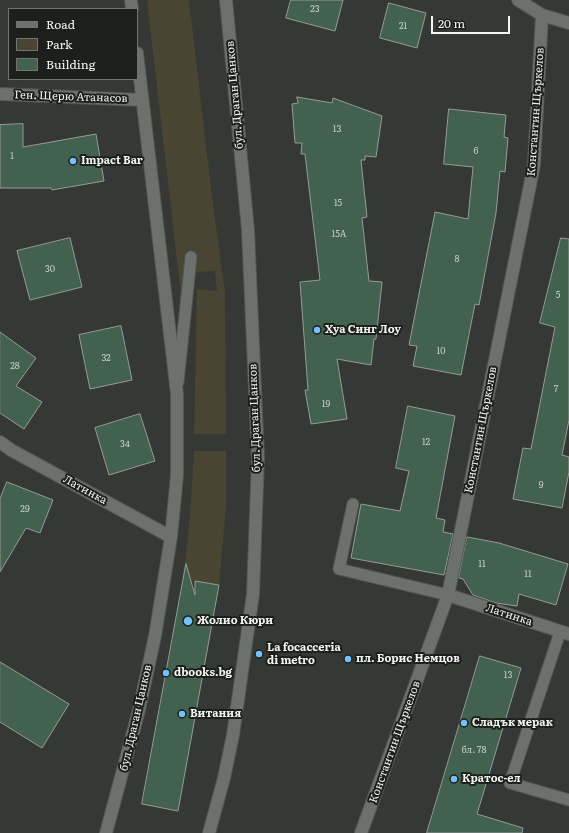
<!DOCTYPE html>
<html>
<head>
<meta charset="utf-8">
<style>
	body { margin:0 }
	#map { position:relative; width:569px; height:833px; overflow:hidden; background:#353834; font-family:Literata,serif }
	canvas { display:block }
	.legend { position:absolute; left:8px; top:8px; width:130px; height:72px; box-sizing:border-box; background:#1d1f1d; border:1px solid #727472; margin:0; padding:5px 7px; list-style:none; font-size:12px; color:#f2f4f2 }
	.legend li { display:flex; align-items:center; gap:8px; height:20px }
	.legend b { width:20px; border:1px solid #727472 }
	.scale { position:absolute; left:431px; top:16px; width:79px; height:18px; box-sizing:border-box; border:2px solid #f2f4f2; border-top:0; padding-left:5px; font-size:12px; line-height:14px; white-space:nowrap; color:#f2f4f2; -webkit-text-stroke:3px #1d1f1d; paint-order:stroke }
</style>
</head>
<body>
<div id="map">
<canvas width="569" height="833"></canvas>
<ul class="legend">
<li><b style="height:5px;background:#6d716c"></b>Road</li>
<li><b style="height:11px;background:#4a4532"></b>Park</li>
<li><b style="height:11px;background:#42614f"></b>Building</li>
</ul>
<div class="scale">20 m</div>
</div>
<script>
const ctx = document.querySelector('canvas').getContext('2d');
ctx.lineJoin = 'round';
function fillPath(path, color) { ctx.fillStyle = color; ctx.fill(path, 'evenodd'); }
function strokePath(path, color, width, dash) { ctx.strokeStyle = color; ctx.lineWidth = width; ctx.lineCap = dash ? 'butt' : 'round'; ctx.setLineDash(dash || []); ctx.stroke(path); }
function label(font, color, halo, rows, align = 'center') {
  ctx.font = font + ' Literata,serif'; ctx.lineWidth = 4; ctx.setLineDash([]); ctx.textBaseline = 'middle'; ctx.strokeStyle = halo; ctx.fillStyle = color; for (const [text, x, y, turn = 0] of rows) {
    ctx.save(); ctx.translate(x, y); ctx.rotate((+turn || 0) * Math.PI / 180); ctx.textAlign = isNaN(turn) ? turn : align; if (halo) ctx.strokeText(text, 0, 0); ctx.fillText(text, 0, 0); ctx.restore();
  }
}
const green = new Path2D(`
	M147,0H189L212,196L225,293L226,434H194L197,289L217,291L215,271L183,273L181,295Z
	M194,451H226V507L219,585L183,579L190,517Z`);
const building = new Path2D(`
	M291,0H343L335,31L286,18Z
	M389,3L426,13L417,48L380,38Z
	M297,97L332,103L333,98L382,116L376,157L365,156V160H361L367,217L362,218L369,281L382,282L376,339H374L371,365L337,359L347,419L311,424L305,390H308L300,282L320,280L305,154H301L302,143H295L292,104L298,103Z
	M449,109L506,115L504,137L508,138L505,172L500,171L496,213L479,305L475,304L461,375L413,366L417,346L409,345L435,212L468,219L473,167L444,164Z
	M23,124V147L96,134L104,181L52,190L51,188H0V125Z
	M70,238L82,287L30,300L17,251Z
	M561,238L569,239V420L562,455L569,457V472L562,508L513,499L523,448L531,449L555,327L540,323Z
	M121,326L132,380L90,389L79,335Z
	M0,332L36,358L16,386L42,402L24,429L0,413Z
	M408,406L455,416L436,518L445,520L443,532L453,534L444,575L351,558L361,504L400,511L409,471L396,468Z
	M140,414L155,461L109,475L95,428Z
	M7,482L53,500L40,533L26,528L0,572V499Z
	M467,537L499,543L568,564L556,605L519,594L517,606L496,603L473,595L463,579L459,578Z
	M186,564L195,595V581L219,585L178,811L142,804Z
	M480,656L521,668L477,814L523,828L522,833H427Z
	M0,662L69,704L42,748L0,722Z`);
const lane = new Path2D(`
	M178,382L191,257
	M353,504L339,569L448,595
	M560,632L510,783L569,800`);
const street = new Path2D(`
	M131,0L132,9
	M518,0L542,15L569,23
	M0,94L142,100
	M0,442L11,450L171,537
	M448,595L569,634
	M106,833L139,710L155,636L171,537L177,475V394L137,53
	M361,833L448,595L534,165L542,15`);
const secondary = new Path2D(`
	M209,833L224,778L233,735L253,594L258,458L248,230L226,0`);
const markers = [
	[73,161,4,"#77bff7"],
	[317,330,4,"#77bff7"],
	[188,621,5,"#77bff7"],
	[259,654,4,"#77bff7"],
	[348,659,4,"#77bff7"],
	[166,673,4,"#77bff7"],
	[182,714,4,"#77bff7"],
	[464,723,4,"#77bff7"],
	[454,779,4,"#77bff7"]
];
const numberNames = [
	["23",315,9],
	["21",403,26],
	["13",337,129],
	["6",476,151],
	["1",12,156],
	["15",338,203],
	["15А",339,234],
	["8",457,259],
	["30",50,269],
	["5",558,295],
	["10",441,351],
	["32",106,358],
	["28",15,366],
	["7",556,389],
	["19",326,404],
	["12",426,442],
	["34",125,444],
	["9",541,485],
	["29",25,509],
	["11",482,564],
	["11",528,574],
	["13",508,675],
	["бл. 78",474,750]
];
const streetNames = [
	["бул. Драган Цанков",235,95,-95],
	["Ген. Щерю Атанасов",71,97,2],
	["Константин Щъркелов",536,112,-86],
	["бул. Драган Цанков",255,418,-92],
	["Константин Щъркелов",481,430,-79],
	["Латинка",85,490,29],
	["Латинка",509,615,18],
	["бул. Драган Цанков",136,718,-77],
	["Константин Щъркелов",395,742,-70]
];
const poiNames = [
	["Impact Bar",81,161],
	["Хуа Синг Лоу",325,330],
	["Жолио Кюри",197,621],
	["La focacceria",267,648],
	["di metro",267,661],
	["пл. Борис Немцов",356,659],
	["dbooks.bg",174,673],
	["Витания",190,714],
	["Сладък мерак",472,723],
	["Кратос-ел",462,779]
];
fillPath(green, '#4a4532');
fillPath(building, '#42614f');
strokePath(building, '#969c98', 1);
strokePath(lane, '#545653', 13);
strokePath(street, '#545653', 14);
strokePath(secondary, '#545653', 14);
strokePath(lane, '#6d716c', 11);
strokePath(street, '#6d716c', 12);
strokePath(secondary, '#6d716c', 12);
for (const [x, y, r, color] of markers) { const dot = new Path2D(); dot.arc(x, y, r, 0, 2 * Math.PI); ctx.fillStyle = color; ctx.fill(dot); strokePath(dot, '#1d1f1d', 1.5); }
label('9px', '#c6cfc9', null, numberNames);
label('11px', '#f2f4f2', '#1d1f1d', streetNames);
label('bold 11px', '#f2f4f2', '#1d1f1d', poiNames, 'left');
</script>
</body>
</html>
